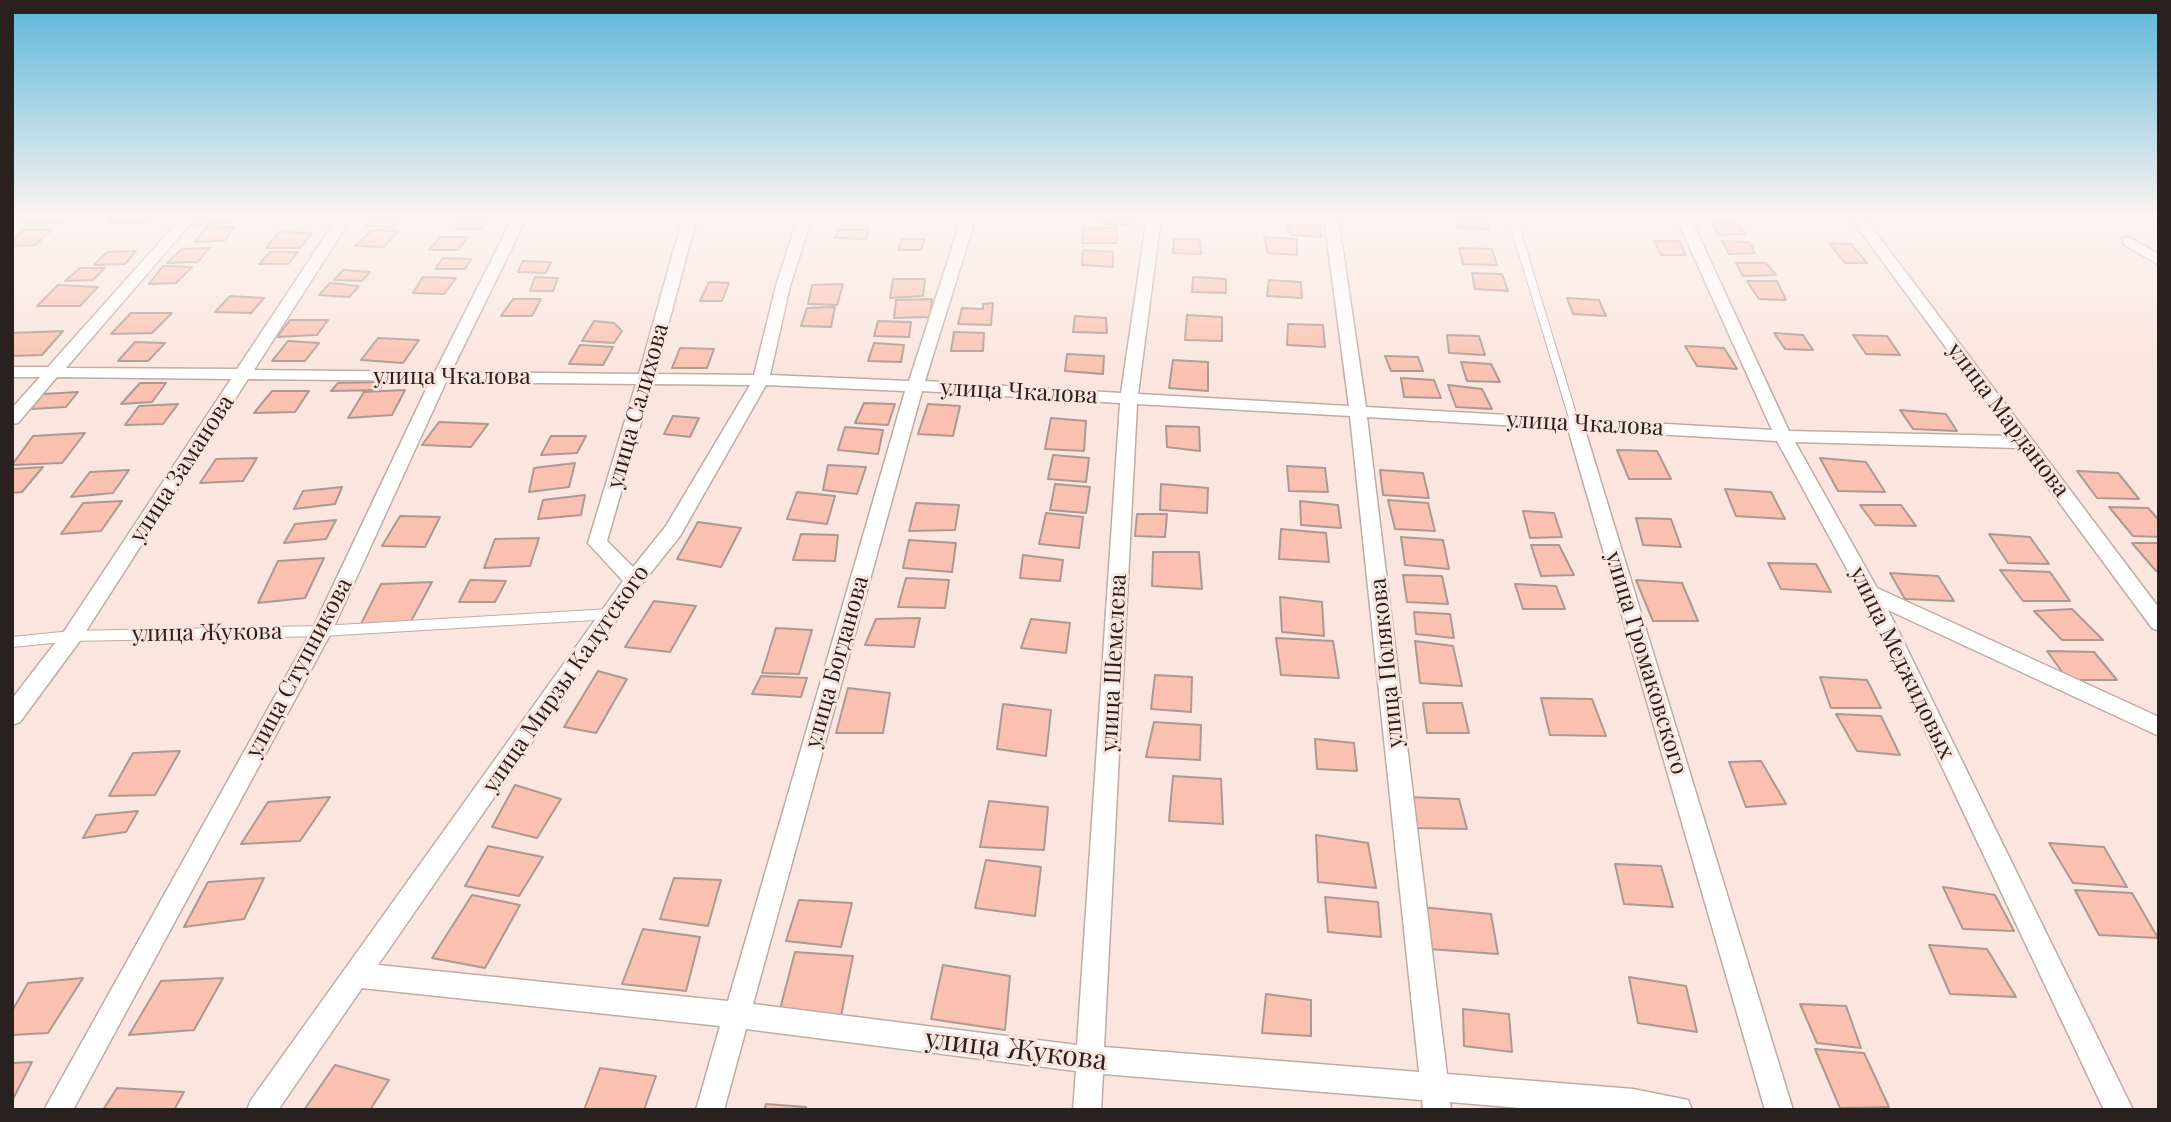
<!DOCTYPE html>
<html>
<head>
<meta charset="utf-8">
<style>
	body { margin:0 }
	#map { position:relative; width:2171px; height:1122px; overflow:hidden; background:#fae6de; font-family:"Playfair Display",serif }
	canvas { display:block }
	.frame { position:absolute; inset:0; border:14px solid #28211e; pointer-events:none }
</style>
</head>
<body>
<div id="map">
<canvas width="2171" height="1122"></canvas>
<div class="frame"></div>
</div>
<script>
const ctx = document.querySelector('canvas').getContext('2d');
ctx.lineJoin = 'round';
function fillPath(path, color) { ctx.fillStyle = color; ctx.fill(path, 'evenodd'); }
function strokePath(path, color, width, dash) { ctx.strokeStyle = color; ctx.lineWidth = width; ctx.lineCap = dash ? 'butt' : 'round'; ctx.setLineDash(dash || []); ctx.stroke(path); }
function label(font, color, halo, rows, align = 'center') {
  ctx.font = font + ' "Playfair Display",serif'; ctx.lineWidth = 6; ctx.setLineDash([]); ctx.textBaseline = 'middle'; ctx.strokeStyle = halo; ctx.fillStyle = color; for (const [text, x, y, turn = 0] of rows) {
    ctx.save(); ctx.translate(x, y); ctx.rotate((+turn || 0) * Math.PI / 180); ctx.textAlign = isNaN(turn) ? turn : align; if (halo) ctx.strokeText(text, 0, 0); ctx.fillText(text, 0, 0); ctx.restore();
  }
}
const building = new Path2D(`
	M33,217H67L60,223H25Z
	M115,217H153L147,223H109Z
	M204,217H234L229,223L195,225Z
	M374,217H401L393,227L366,226Z
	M465,217H490L482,229H455Z
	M1102,217H1131L1130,225L1101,224Z
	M1456,217H1485L1489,229L1458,228Z
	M1711,222H1737L1745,234L1719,235Z
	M1287,225L1319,226L1321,237L1291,235Z
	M206,227H235L224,241L195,242Z
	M1083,227L1116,228L1117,243H1082Z
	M24,230H51L36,245L12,246V240Z
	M372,230L398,231L384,247L355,246Z
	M839,230H869L866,239L835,238Z
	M279,232L312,233L300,248H266Z
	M440,237H468L458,250H429Z
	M1264,237L1297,239V255L1268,253Z
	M902,239H925L921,250H898Z
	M1174,239H1200L1201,254L1173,253Z
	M1654,241H1679L1686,255H1661Z
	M1722,241L1749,242L1755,253L1729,254Z
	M1829,243L1851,244L1867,263H1845Z
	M209,248L198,262L167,263L182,249Z
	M1459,248L1492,249L1497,265L1463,264Z
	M1083,250L1113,252V267L1082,265Z
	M136,251L125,264L94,265L107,252Z
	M270,252H298L288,264H259Z
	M443,258L471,259L465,269H435Z
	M523,261L551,262L546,273L518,272Z
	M1736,263H1766L1776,275L1743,276Z
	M163,266L192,267L176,283L149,284Z
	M80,268H105L93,280L65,281Z
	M343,270L370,272L362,281L334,280Z
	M1472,273L1502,274L1508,291L1475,289Z
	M423,277L456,278L444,294L413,293Z
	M535,277L558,278L553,291H530Z
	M1193,277L1226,279V293L1192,292Z
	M893,279H925L923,296L890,298Z
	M1269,280L1301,282L1302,298L1267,296Z
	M1747,281H1777L1786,300L1759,299Z
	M709,282L729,283L722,301H700Z
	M330,283L359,286L349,297L319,295Z
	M843,284L837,305L808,304L812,285Z
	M58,285L98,287L80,306H37Z
	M230,296L264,298L251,313L215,312Z
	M1567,298L1599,300L1606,316L1573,314Z
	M513,299H541L532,316H501Z
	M932,299L930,317L894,318L896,300Z
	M993,303L991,325L958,324L962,308L983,309V304Z
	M835,307L831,327L801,326L807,308Z
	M131,313H172L152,333L111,334Z
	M1187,315L1222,317V341L1185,340Z
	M1075,316L1106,318L1107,333L1073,332Z
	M290,320H328L317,335L277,337Z
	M594,321L614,323L622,331L614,343L582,341Z
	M878,321L911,322L909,337L874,336Z
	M1288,324L1323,325L1325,347L1287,345Z
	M63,331L42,355L12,356V333Z
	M954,332L984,333L983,351H951Z
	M1774,333L1803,335L1813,350L1785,349Z
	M1447,335L1479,336L1485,355L1449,353Z
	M1853,335L1887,336L1900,355L1866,354Z
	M378,338L419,340L403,363L361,360Z
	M288,341L319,343L305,361H272Z
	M135,342L165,343L148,361H118Z
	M874,343L904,345L901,362L868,361Z
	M580,345L613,347L603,365L569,364Z
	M1685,346L1724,348L1737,369L1697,366Z
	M680,348L714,349L707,368H672Z
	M1067,354L1104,356L1103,374L1065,371Z
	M1385,356L1418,357L1423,371H1391Z
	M1173,360L1208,362V391L1169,388Z
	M1461,362L1491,364L1500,382L1467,381Z
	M1401,378L1434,380L1441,398L1404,397Z
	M385,382L379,390L331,391L338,383Z
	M140,383H166L152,402L121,404Z
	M1448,385L1482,389L1492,409L1456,407Z
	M405,390L392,415L348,418L364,392Z
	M272,391H309L295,412L254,413Z
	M78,392L66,407L31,409L43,394Z
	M864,403L895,404L888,425L855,423Z
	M178,404L163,424L125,425L139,406Z
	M928,404L960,406L953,436L918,434Z
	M1900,410L1946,414L1957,431L1913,429Z
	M673,416L699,418L690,437L664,434Z
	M1051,418L1086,421L1084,451L1045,449Z
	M439,422L488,424L471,447L422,445Z
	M1166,426L1199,427L1200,451L1167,447Z
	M845,427L883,430L878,454L838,450Z
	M85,433L62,463L12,465L33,436Z
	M551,436H586L577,453L541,455Z
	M1617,450L1657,451L1671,479H1629Z
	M1053,455L1089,458L1086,482L1048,479Z
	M257,458L243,481L200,483L216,459Z
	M1820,458L1866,462L1885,492L1838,491Z
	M575,463L569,487L529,492L534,468Z
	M828,465L866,467L857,494L823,490Z
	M1287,466L1325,468L1328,492L1289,491Z
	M43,467L22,492L12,493V469Z
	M129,470L113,493L71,497L90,472Z
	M1380,470L1423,473L1429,498L1383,495Z
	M2077,471L2118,473L2139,499L2097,498Z
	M1055,484L1090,487L1086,513L1050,510Z
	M1161,484L1208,488L1207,513L1160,510Z
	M342,487L335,504L294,509L303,491Z
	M1725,489L1771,492L1785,519L1736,516Z
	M797,492L835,496L827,524L787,519Z
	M585,495L581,515L538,519L543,500Z
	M1388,500L1428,503L1435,531L1395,529Z
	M122,501L101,531L61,534L83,503Z
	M1300,501L1338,505L1341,528L1301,525Z
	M916,503L959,505L955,530L909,531Z
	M1860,505H1901L1916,526L1875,525Z
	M2109,507L2148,508L2159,520V537L2133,536Z
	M1523,511L1554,513L1562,537L1530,538Z
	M1046,513L1083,517L1079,548L1039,544Z
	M1137,514H1167L1165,537L1135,536Z
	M400,516L440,517L425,547L382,546Z
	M1636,518L1671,519L1681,547L1643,545Z
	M336,520L326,539L284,543L295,524Z
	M698,522L741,528L721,567L677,559Z
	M1281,529L1326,533L1329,562L1279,559Z
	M801,534L838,535L835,561L793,560Z
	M1989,534L2030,537L2049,564L2008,563Z
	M1401,537L1443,540L1449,569L1405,565Z
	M539,538L530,566L484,568L495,539Z
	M909,540L956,543L952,572L903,568Z
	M2132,543H2159V571H2156Z
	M1531,545H1559L1574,575L1541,576Z
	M1153,552H1199L1202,589L1152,586Z
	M1023,555L1063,560L1060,581L1020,578Z
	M324,558L305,598L258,603L278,561Z
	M1768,563L1816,564L1831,592L1781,589Z
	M2000,570L2050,572L2070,601H2023Z
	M1890,573L1938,576L1954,601L1905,599Z
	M1403,575L1442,576L1448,604L1407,602Z
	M906,578L949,580L945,608L898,607Z
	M470,580L506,581L495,602H459Z
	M1636,580L1682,583L1698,621H1653Z
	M432,582L409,625L359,628L381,584Z
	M1515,584L1556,586L1565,609H1523Z
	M1280,597L1322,602L1324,636L1282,632Z
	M654,601L696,606L670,652L625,647Z
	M2072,609L2103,640H2062L2034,611Z
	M1414,612L1450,614L1454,638L1416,634Z
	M920,618L914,647L865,645L876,619Z
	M1031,619L1070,623L1066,653L1021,648Z
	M776,628L812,630L799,674L762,673Z
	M1276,638L1333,641L1339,678L1281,675Z
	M1415,641L1453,646L1462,686L1420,683Z
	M2047,651L2094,652L2117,680H2068Z
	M598,671L627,679L596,733L564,727Z
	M1155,675L1192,677L1191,712L1151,709Z
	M761,676L807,678L801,697L752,694Z
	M1820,677L1867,680L1881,708H1831Z
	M848,688L890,693L883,733H836Z
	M1541,698L1592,699L1606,736L1550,735Z
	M1423,703H1462L1469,733H1427Z
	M1003,704L1051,710L1046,756L997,749Z
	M1836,714L1881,716L1900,755L1857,751Z
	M1154,722L1201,725L1200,760L1146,757Z
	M1315,739L1354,743L1357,771L1317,769Z
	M180,751L155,795L109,796L133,753Z
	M1761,761L1786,804L1746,807L1729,762Z
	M1173,776L1221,779L1223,824L1169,821Z
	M515,785L561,799L537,838L492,827Z
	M330,797L300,841L241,844L268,802Z
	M1408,797L1459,799L1467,829L1415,828Z
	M989,801L1048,807L1044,850L980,847Z
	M138,811L126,832L83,838L96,815Z
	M1316,835L1368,843L1376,888L1318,882Z
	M2049,843L2104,847L2127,887L2073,883Z
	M488,846L543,857L519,896L465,886Z
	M986,860L1041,867L1035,916L975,908Z
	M1615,864L1661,866L1673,907L1624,904Z
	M264,878L244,919L184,927L208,882Z
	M674,878L721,880L708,926L660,919Z
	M1943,887L1995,895L2014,931L1963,929Z
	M2075,890L2132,893L2158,938L2099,935Z
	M472,895L520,905L485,968L432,958Z
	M1325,897L1378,902L1381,937L1328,932Z
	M799,900L852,903L841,947L786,941Z
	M1421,907L1491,914L1498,954L1429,949Z
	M643,929L700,937L686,991L622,984Z
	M1929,945L1987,949L2016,997L1950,994Z
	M795,952L853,956L841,1016L779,1013Z
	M943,965L1010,976L1005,1030L931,1019Z
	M1629,977L1686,986L1697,1032L1638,1023Z
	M83,978L48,1033L12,1035V1011L28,983Z
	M223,978L194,1030L129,1035L161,981Z
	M1266,994L1311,1000V1036L1262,1033Z
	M1800,1004L1846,1006L1861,1048L1817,1043Z
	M1463,1009L1509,1014L1512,1052L1464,1046Z
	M1815,1049L1864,1053L1889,1107L1840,1108Z
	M32,1062L12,1101V1063Z
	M335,1065L389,1080L370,1110H304Z
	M600,1068L656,1076L644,1110H584Z
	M117,1088L184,1092L174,1110H103Z
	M766,1104L806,1107V1110H764Z`);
const serviceFar1 = new Path2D(`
	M1512,217L1575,424`);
const service = new Path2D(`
	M12,642L72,636L322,631L611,614`);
const minor = new Path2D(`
	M12,217H24L12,225Z
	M182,217H196L66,368L237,369L338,217H352L254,370L435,372L513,217H527L451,372L639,374L683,217H697L655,374L754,375L776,286L798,217H812L790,286L770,375L909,381L962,217H976L925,381L1121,393L1147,217H1161L1138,394L1349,406L1324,217H1338L1366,407L1772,430L1676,217H1690L1789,431L2011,436L1850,217H1864L2159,608V631L2152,628L2019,448L1795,442L1877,588L2159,717V736L1888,610L2133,1110H2104L1860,593L1777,441L1585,430L1793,1110H1765L1568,429L1367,417L1447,1074L1633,1089L1688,1100L1692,1110H1544L1450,1102L1451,1110H1423L1422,1100L1103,1074L1101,1110H1073L1076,1071L746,1029L724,1110H696L720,1026L362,988L278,1110H247L251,1100L623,581L588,543L636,384L446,382L332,631L73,1110H44L312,630L430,381L248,379L79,642L20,722L12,725V699L65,630L231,379L57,377L18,423L12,424V408L40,377H12V367H48ZM652,384L750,385L666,526L633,567L607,541ZM766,385L905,391L728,1001L378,965L641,585L680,536ZM922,391L1120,403L1077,1045L753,1004ZM1137,404L1350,416L1419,1072L1104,1047Z
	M2128,237L2159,254V265L2123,244V238Z`);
const streetNames = [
	["улица Чкалова",452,377],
	["улица Чкалова",1019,392,3],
	["улица Салихова",638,406,-74],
	["улица Марданова",2008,420,53],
	["улица Чкалова",1585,424,3],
	["улица Заманова",182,469,-57],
	["улица Жукова",207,633,-1],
	["улица Богданова",837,662,-74],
	["улица Шемелева",1114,663,-87],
	["улица Полякова",1387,663,-96],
	["улица Громаковского",1646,663,73],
	["улица Меджидовых",1902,663,64],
	["улица Ступникова",299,668,-62],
	["улица Мирзы Калугского",566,679,-55]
];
const nearStreetnames = [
	["улица Жукова",1016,1050,7]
];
fillPath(building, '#fac1b0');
strokePath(building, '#ad9994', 2);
strokePath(serviceFar1, '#bfaca5', 10);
strokePath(service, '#bfaca5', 12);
strokePath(minor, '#bfaca5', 3);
strokePath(serviceFar1, '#fff', 8);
strokePath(service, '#fff', 10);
fillPath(minor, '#fff');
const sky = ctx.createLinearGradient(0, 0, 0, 374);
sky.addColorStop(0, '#5bb7da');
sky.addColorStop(0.58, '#fdf4f0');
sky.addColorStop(1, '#fdf4f000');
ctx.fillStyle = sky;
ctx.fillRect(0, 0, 2171, 374);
label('23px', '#28211e', '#fae6de', streetNames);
label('28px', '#28211e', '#fae6de', nearStreetnames);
</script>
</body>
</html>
